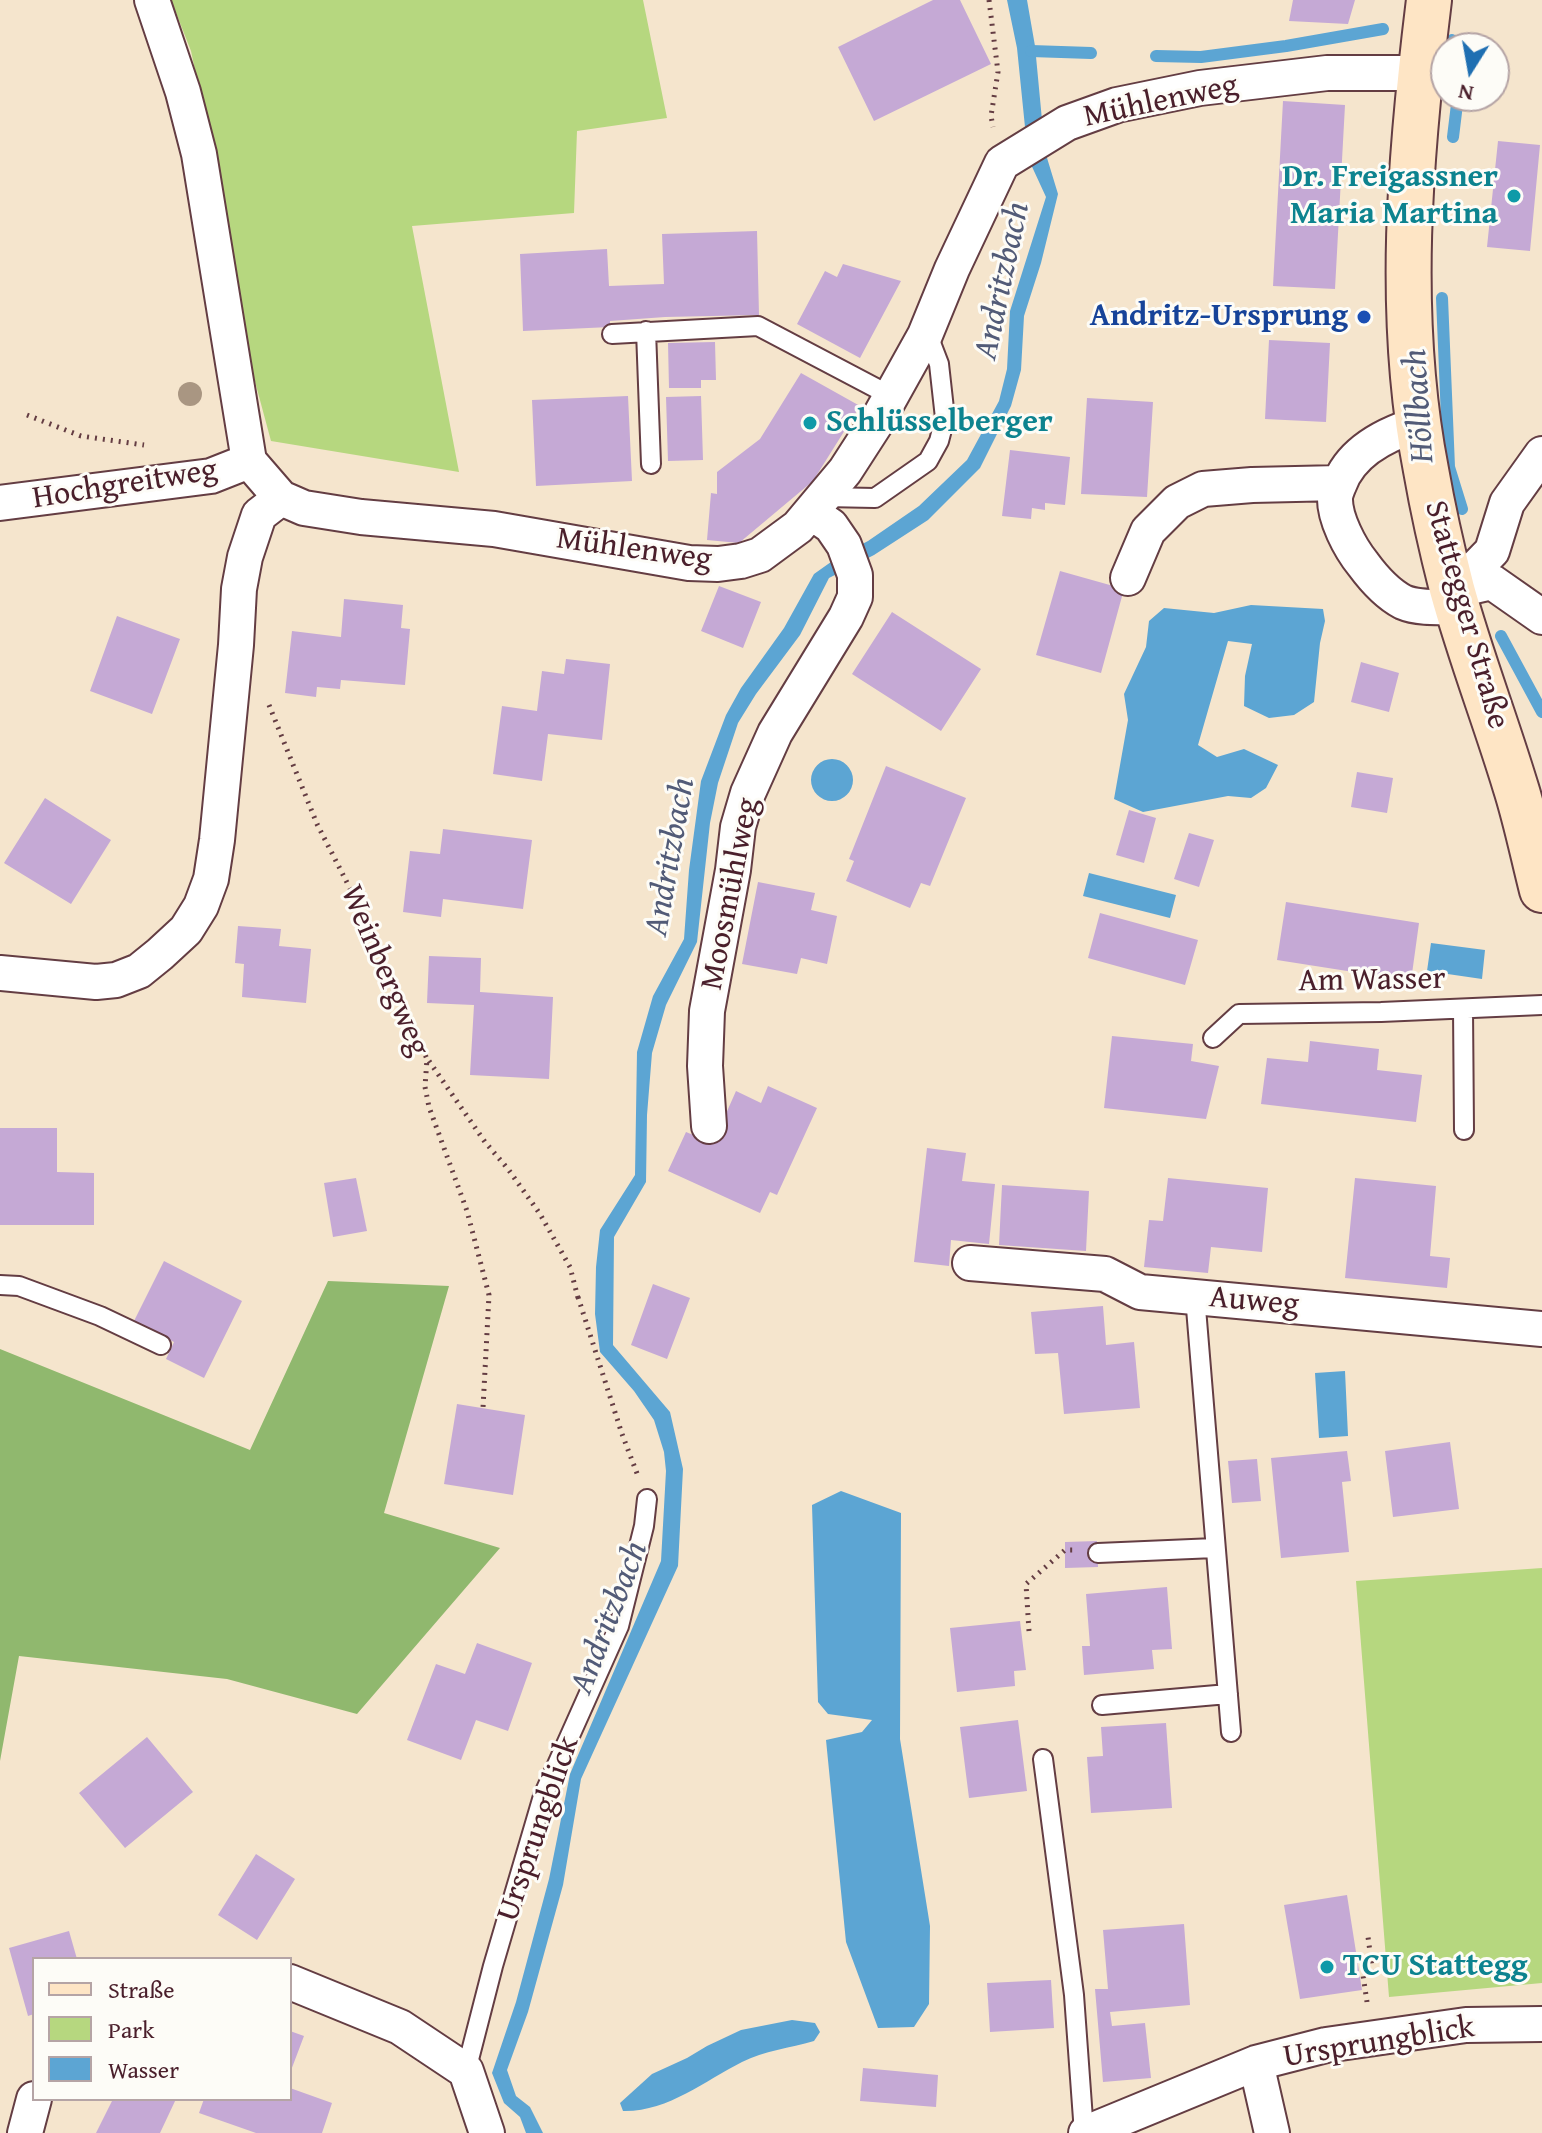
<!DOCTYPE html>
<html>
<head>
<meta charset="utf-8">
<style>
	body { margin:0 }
	#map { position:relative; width:1542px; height:2133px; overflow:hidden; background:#f5e5cd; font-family:"Gentium Book Plus",serif }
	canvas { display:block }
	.legend { position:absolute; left:32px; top:1957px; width:260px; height:144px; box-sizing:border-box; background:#fdfcf7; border:2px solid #b5a4a5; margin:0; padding:10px 14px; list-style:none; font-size:24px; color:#4a1f2b }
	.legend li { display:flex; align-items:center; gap:16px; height:40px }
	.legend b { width:40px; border:2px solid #b5a4a5 }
	.north { position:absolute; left:1430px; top:32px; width:80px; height:80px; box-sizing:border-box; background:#fdfcf7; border:2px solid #b5a4a5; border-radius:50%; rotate:191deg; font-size:22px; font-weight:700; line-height:32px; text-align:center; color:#4a1f2b }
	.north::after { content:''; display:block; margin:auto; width:28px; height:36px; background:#1f6fb2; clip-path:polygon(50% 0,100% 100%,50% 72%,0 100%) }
</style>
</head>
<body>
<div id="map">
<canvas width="1542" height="2133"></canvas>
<ul class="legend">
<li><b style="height:10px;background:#fee5c5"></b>Straße</li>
<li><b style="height:22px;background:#b6d77f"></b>Park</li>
<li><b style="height:22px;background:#5ca5d3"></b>Wasser</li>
</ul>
<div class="north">N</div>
</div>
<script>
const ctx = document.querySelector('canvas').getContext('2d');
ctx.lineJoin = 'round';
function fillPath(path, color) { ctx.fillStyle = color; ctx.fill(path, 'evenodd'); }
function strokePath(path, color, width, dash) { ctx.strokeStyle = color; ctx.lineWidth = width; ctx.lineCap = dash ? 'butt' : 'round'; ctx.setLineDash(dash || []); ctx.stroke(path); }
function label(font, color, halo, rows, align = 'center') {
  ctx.font = font + ' "Gentium Book Plus",serif'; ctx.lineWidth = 6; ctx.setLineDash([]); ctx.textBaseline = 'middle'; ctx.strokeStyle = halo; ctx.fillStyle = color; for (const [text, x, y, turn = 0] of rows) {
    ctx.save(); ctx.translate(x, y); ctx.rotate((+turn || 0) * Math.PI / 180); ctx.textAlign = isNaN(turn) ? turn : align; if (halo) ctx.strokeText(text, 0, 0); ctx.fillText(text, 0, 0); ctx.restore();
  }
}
const green = new Path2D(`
	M171,0H643L667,118L577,131L574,213L412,226L459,472L271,441L250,363L232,246L191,51Z
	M1542,1568V1983L1389,1997L1356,1581Z`);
const forest = new Path2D(`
	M328,1281L449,1286L384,1513L500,1548L357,1714L227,1679L19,1656L0,1761V1349L250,1450Z`);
const water = new Path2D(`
	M1007,0H1027L1035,46L1042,120L1025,127L1017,48Z
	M1044,148L1058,194L1041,263L1024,316L1021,370L1011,406L980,468L928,520L874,555L829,578L800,635L756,694L738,723L718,783L710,823L697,942L666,1005L652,1053L647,1115L646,1182L614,1237L613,1345L670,1412L683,1469L678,1566L581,1779L563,1885L528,2012L507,2070L516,2096L530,2107L543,2133H526L520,2117L504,2103L492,2073L516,2002L549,1879L570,1774L661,1561L666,1471L664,1452L654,1420L634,1391L600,1352L595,1314L596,1267L600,1230L635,1175L637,1052L653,996L684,939L689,870L701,781L726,715L741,688L784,628L814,574L838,557L868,541L919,506L967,460L999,401L1007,369L1010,311L1046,197L1028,158Z
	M1251,605L1323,609L1325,621L1320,643L1314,702L1294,715L1269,718L1244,706L1245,676L1252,644L1228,641L1198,745L1217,757L1244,749L1278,765L1266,788L1251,798L1228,796L1143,812L1114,799L1128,720L1124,694L1146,647L1149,621L1164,608L1214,613Z
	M811 780a21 21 0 1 1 42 0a21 21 0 1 1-42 0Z
	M1089,873L1176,895L1170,918L1083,896Z
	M1431,943L1485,950L1482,979L1427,971Z
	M1345,1371L1348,1436L1319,1438L1315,1373Z
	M841,1491L901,1513L900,1739L930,1926L929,2004L914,2027L878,2028L846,1942L826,1740L862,1732L872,1720L828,1714L818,1702L812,1505Z
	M792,2020L815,2023L820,2032L814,2041C790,2048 764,2051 742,2062C704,2081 668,2112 623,2111L620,2103L652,2074L687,2058L707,2046L741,2030Z`);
const stream = new Path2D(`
	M1452,40L1457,48
	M1031,51L1091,53
	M1156,56L1201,57L1286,46L1383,29
	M1453,137L1458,96
	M1442,298L1449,467L1462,509
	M1501,636L1542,712`);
const building = new Path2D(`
	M933,0H960L991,64L874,121L838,47Z
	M1293,0H1355L1348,24L1289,21Z
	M1283,101L1345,105L1335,289L1273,286Z
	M1498,141L1540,145L1530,251L1487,247Z
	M757,231L759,315L665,317L610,321V327L523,331L520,254L607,249L609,286L664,284L662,234Z
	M843,264L901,281L860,358L797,324L825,271L837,277Z
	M1269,340L1330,343L1326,422L1265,419Z
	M715,342L716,380H701V388H669L668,343Z
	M801,373L860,406L813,481L739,543L707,540L711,493L717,494V472L760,439Z
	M628,396L632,481L536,486L532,400Z
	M701,396L703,460L668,461L666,397Z
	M1087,398L1153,402L1147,497L1081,494Z
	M1010,450L1070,457L1065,505L1045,503V510L1032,508L1031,519L1002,516Z
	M1060,571L1124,589L1101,673L1036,655Z
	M719,586L761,602L743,648L701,631Z
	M344,599L403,605L401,628L410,629L405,685L341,680L340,689L317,687L316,697L285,693L292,631L341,637Z
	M892,612L981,669L941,731L852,674Z
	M117,616L180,639L152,714L90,691Z
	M566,659L610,664L602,740L548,734L542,781L493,774L502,706L537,711L542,671L564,674Z
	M1361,662L1399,673L1389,712L1351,702Z
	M886,766L966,798L930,886L921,883L910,908L846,881L854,861L849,859Z
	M1357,772L1393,778L1387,813L1351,807Z
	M45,798L111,840L71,904L4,863Z
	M1129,810L1156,818L1144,863L1116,855Z
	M443,829L532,840L523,909L443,899L441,917L403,912L410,851L440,854Z
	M1189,833L1214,840L1199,887L1174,879Z
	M758,882L815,893L811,910L837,916L827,964L801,958L797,974L742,964Z
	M1286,902L1419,923L1411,981L1277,960Z
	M1100,913L1198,940L1185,985L1088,958Z
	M238,926L281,929L279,946L311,949L306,1003L242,997L244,964L235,963Z
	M429,956L481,958L480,992L553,997L549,1079L470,1075L474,1005L427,1003Z
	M1112,1036L1193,1044L1191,1061L1219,1066L1206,1119L1104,1108Z
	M1310,1041L1379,1049L1377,1070L1422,1075L1416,1122L1261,1104L1267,1058L1308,1062Z
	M768,1086L817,1108L777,1195L770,1192L760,1213L668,1171L686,1132L713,1143L736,1091L761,1103Z
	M0,1128H57V1172L94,1173V1225H0Z
	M927,1148L966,1153L962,1181L995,1184L989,1244L951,1240L949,1266L914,1262Z
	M356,1178L367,1231L333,1237L324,1183Z
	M1168,1178L1268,1188L1262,1252L1211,1247L1208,1273L1144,1267L1149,1220L1163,1221Z
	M1355,1178L1436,1186L1430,1256L1450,1258L1447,1288L1345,1278Z
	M1002,1185L1089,1191L1086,1251L999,1245Z
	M164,1261L242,1301L204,1378L166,1359L174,1342L134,1321Z
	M653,1284L690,1298L667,1359L631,1345Z
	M1103,1306L1106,1345L1134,1342L1140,1408L1064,1414L1058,1353L1035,1354L1031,1312Z
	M457,1404L525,1415L513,1495L444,1484Z
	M1450,1442L1459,1509L1393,1517L1385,1451Z
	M1347,1451L1351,1481L1342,1482L1349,1552L1281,1558L1271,1458Z
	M1257,1459L1261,1501L1232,1503L1228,1461Z
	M1097,1541L1098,1567L1065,1568V1542Z
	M1167,1587L1172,1649L1152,1650L1154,1669L1084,1675L1082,1646H1090L1086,1594Z
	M1020,1621L1026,1670L1014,1671L1015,1686L957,1692L950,1628Z
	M477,1643L532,1663L508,1731L476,1720L461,1760L407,1740L436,1664L465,1674Z
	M1018,1720L1027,1791L969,1798L960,1727Z
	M1166,1723L1172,1808L1091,1813L1087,1757L1103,1756L1101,1727Z
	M147,1737L193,1792L125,1848L79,1793Z
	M256,1854L295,1879L257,1940L218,1915Z
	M1347,1895L1362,1990L1300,1999L1284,1905Z
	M1184,1924L1190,2005L1110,2012L1112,2026L1145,2023L1151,2078L1103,2082L1095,1989H1108L1103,1930Z
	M69,1931L77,1959H34V2014L28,2016L9,1948Z
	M1051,1980L1054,2028L990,2032L987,1983Z
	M290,2031L304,2036L290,2073Z
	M863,2068L938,2075L936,2107L860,2101Z
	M290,2088L332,2103L322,2133H256L199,2113L204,2099H290Z
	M113,2099H176L160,2133H96Z`);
const path = new Path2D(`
	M989,0L998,72L991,116L993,127
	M27,415L81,436L144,445
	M269,705L317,824L358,904L427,1059L425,1087L429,1107L467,1211L489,1295L483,1408
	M429,1061L485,1142L508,1169L540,1214L570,1267L578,1298
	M578,1297L622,1434L638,1476
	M1029,1631L1026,1584L1065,1550H1073
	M1367,2002L1363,1975L1373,1974L1368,1937`);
const lane = new Path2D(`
	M646,331L651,464
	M612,334L758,326L891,396
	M824,497L875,498L928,461L939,441L945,418L939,364L926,330
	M1463,1009L1464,1130
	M1213,1038L1239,1014L1381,1012L1542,1005
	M0,1285L19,1286L100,1316L161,1345
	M1195,1296L1231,1732
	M1098,1553L1215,1548
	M1102,1705L1228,1694
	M1043,1759L1074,1995L1084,2133
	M466,2071L493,1966L543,1796L619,1626L644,1526L647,1499`);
const street = new Path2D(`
	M152,0L183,92L199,154L249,461
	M1419,424C1386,434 1351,451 1339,485C1338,487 1335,495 1335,497C1334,518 1350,548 1363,564C1374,579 1386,593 1403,602C1419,609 1441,607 1458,607
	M249,461L281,498L304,508L361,517L494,529L689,563L718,564L741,561L760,555L798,527L845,471L876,423L925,335L952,269L1002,163L1067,123L1117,105L1200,88L1327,73H1420
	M0,503L211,476L249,461
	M1128,578L1148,531L1177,502L1203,489L1252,485L1339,483
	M1453,591L1492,551L1507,503L1542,454
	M1453,591L1492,582L1542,617
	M0,973L96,982L116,980L139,971L160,954L186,930L201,906L211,879L217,840L236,645L239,589L245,557L259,515L281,498
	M709,1126L705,1066L707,1011L733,870L738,827L748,793L775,733L846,617L855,597V575L844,545L831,526L812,513
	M970,1263L1105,1274L1140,1292L1542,1329
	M290,1982L400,2027L466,2071L487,2133
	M1256,2063L1272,2133
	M25,2133L34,2099
	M1086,2133L1256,2063L1326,2045L1466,2025L1542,2024`);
const secondary = new Path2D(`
	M1429,0C1410,154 1396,316 1426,470C1433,510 1442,550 1452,589C1470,655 1495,719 1515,785C1526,819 1533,855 1542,890`);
const trees = [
	[190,394]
];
const markers = [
	[1514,196,8,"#0f9aa8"],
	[1364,317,8,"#1a4fb4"],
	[810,423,8,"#0f9aa8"],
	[1327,1967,8,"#0f9aa8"]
];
const streetNames = [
	["Mühlenweg",1161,102,-12],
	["Hochgreitweg",125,485,-9],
	["Mühlenweg",634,550,8],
	["Stattegger Straße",1466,615,74],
	["Moosmühlweg",731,894,-79],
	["Weinbergweg",384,971,67],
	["Am Wasser",1372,981,-1],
	["Auweg",1254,1302,5],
	["Ursprungblick",539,1829,-71],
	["Ursprungblick",1379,2043,-9]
];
const cultureNames = [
	["Dr. Freigassner",1498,178,"right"],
	["Maria Martina",1498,215,"right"],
	["Schlüsselberger",826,423],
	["TCU Stattegg",1343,1967]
];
const transitNames = [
	["Andritz-Ursprung",1348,317]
];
const waterNames = [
	["Andritzbach",1003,281,-78],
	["Höllbach",1420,406,-94],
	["Andritzbach",671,857,-80],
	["Andritzbach",610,1618,-69]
];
fillPath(green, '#b6d77f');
fillPath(forest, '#90b86e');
fillPath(water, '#5ca5d3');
strokePath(stream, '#5ca5d3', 12);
fillPath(building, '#c5a9d5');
strokePath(lane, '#643d43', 22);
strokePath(street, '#643d43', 38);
strokePath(secondary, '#643d43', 48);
strokePath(path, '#643d43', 5, [2, 6]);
strokePath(lane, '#fff', 18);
strokePath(street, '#fff', 34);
strokePath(secondary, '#fee5c5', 44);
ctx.fillStyle = '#a99682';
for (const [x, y] of trees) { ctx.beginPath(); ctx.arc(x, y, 12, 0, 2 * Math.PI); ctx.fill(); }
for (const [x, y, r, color] of markers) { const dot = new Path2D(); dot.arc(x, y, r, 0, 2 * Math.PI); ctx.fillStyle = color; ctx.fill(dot); strokePath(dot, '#fdfcf7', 3); }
label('32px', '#4a1f2b', '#fdfcf7', streetNames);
label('bold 32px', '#0d838f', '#fdfcf7', cultureNames, 'left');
label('bold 32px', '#164399', '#fdfcf7', transitNames, 'right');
label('italic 34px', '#525b77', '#fdfcf7', waterNames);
</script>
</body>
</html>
